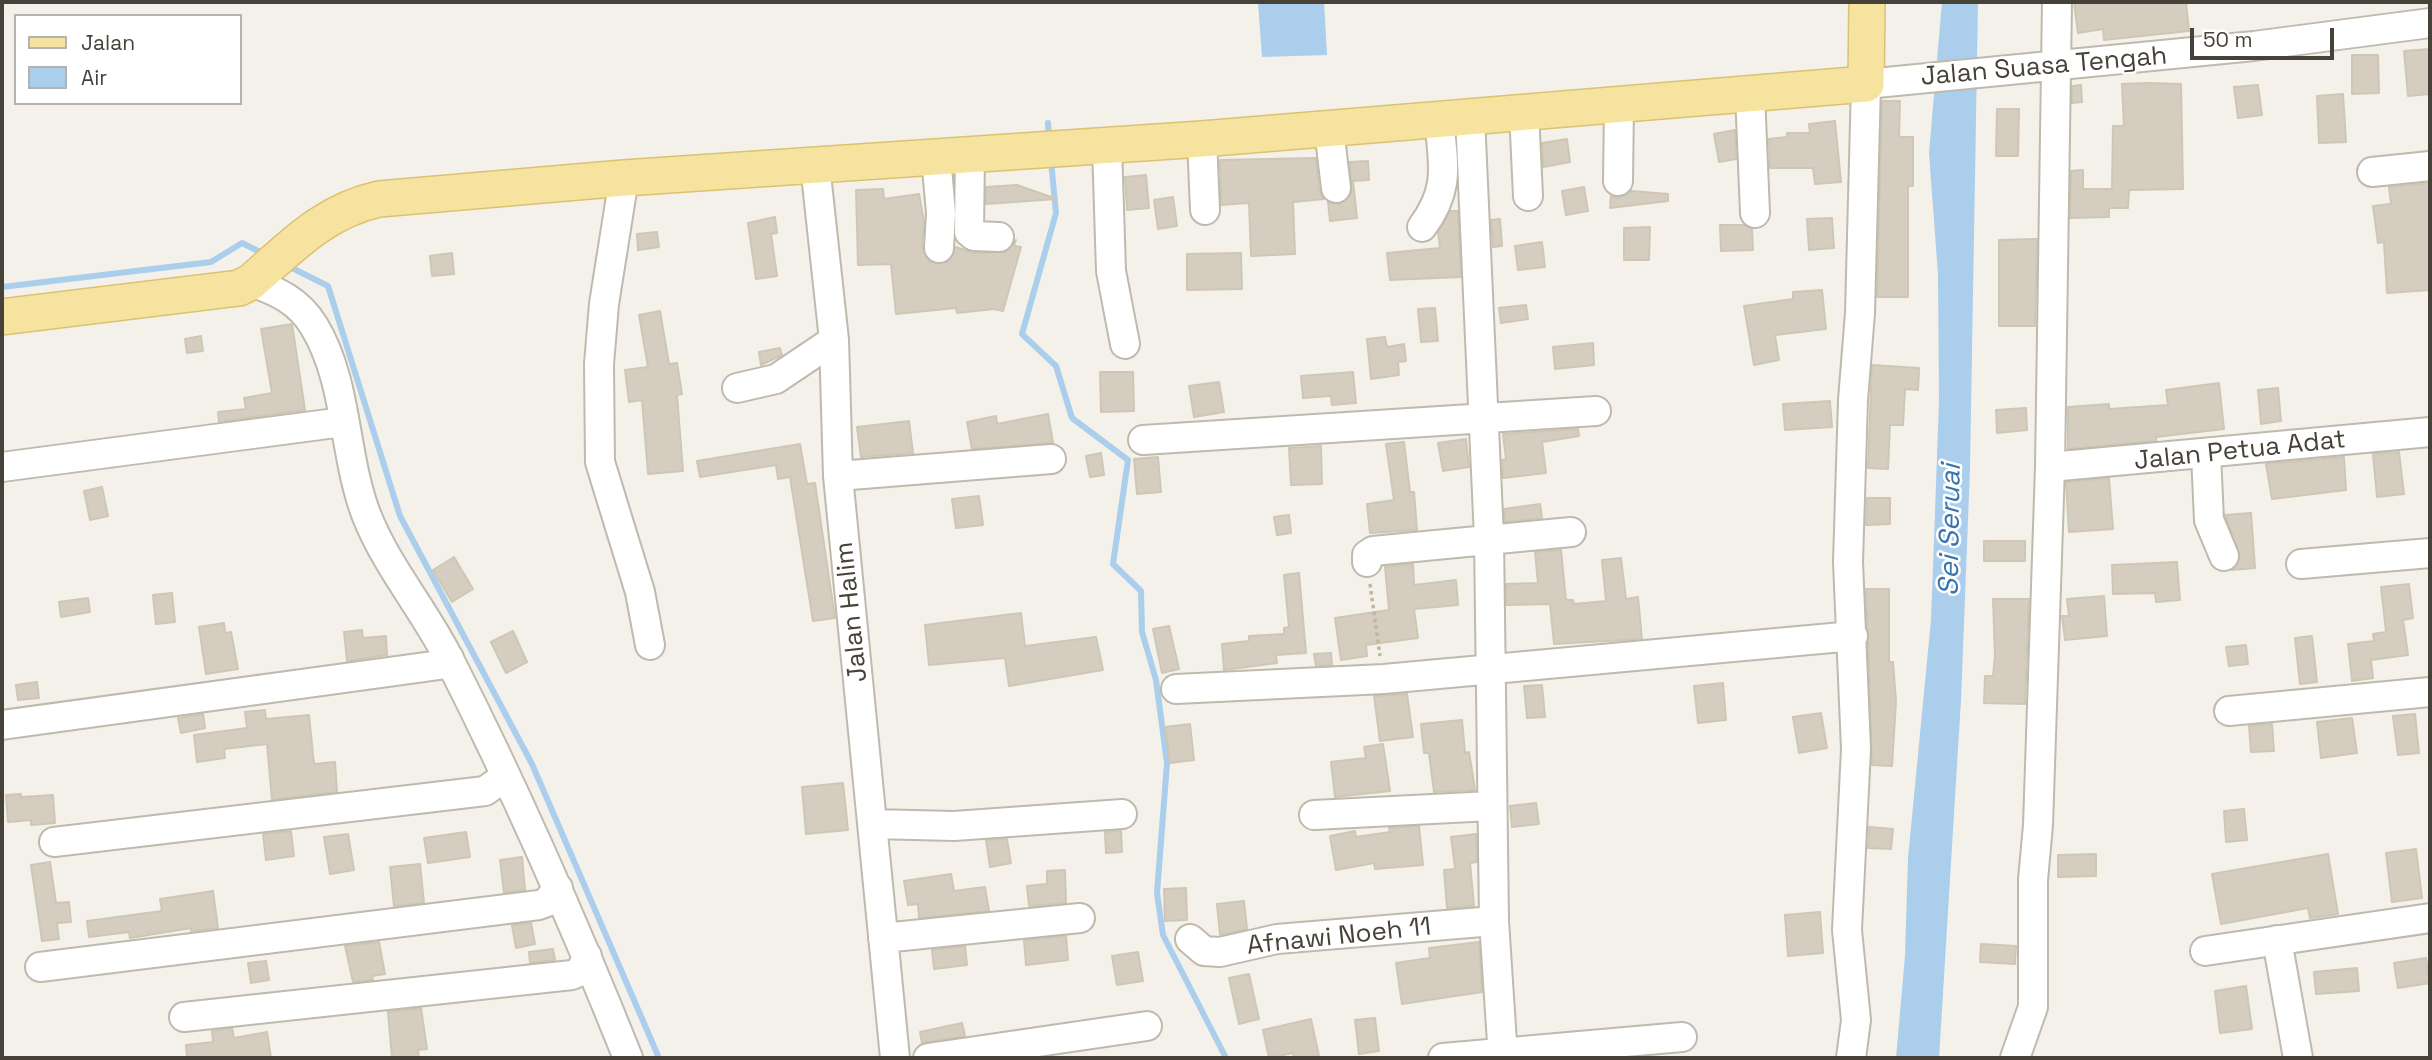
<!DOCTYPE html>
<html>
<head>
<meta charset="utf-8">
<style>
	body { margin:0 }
	#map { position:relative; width:2432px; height:1060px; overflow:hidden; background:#f4f1ea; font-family:"Space Grotesk",sans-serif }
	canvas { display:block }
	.frame { position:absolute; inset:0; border:4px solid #474239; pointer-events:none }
	.legend { position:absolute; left:14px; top:14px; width:228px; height:91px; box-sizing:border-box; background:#fff; border:2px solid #b5b3b0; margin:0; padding:9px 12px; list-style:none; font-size:21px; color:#474239 }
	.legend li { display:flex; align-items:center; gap:14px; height:35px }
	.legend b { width:35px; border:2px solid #b5b3b0 }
	.scale { position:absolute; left:2190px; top:28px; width:144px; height:32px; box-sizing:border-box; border:4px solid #474239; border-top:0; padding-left:9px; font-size:21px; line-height:24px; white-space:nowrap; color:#474239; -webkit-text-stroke:5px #fff; paint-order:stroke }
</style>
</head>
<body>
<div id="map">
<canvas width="2432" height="1060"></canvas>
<div class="frame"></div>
<ul class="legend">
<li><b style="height:9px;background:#f7e3a0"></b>Jalan</li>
<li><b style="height:19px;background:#abceec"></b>Air</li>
</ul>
<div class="scale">50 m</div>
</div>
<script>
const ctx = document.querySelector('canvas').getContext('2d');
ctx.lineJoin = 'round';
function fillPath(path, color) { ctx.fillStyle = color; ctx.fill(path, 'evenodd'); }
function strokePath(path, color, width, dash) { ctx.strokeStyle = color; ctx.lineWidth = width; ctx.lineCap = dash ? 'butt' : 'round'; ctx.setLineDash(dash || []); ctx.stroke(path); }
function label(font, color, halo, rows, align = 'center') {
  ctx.font = font + ' "Space Grotesk",sans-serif'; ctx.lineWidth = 5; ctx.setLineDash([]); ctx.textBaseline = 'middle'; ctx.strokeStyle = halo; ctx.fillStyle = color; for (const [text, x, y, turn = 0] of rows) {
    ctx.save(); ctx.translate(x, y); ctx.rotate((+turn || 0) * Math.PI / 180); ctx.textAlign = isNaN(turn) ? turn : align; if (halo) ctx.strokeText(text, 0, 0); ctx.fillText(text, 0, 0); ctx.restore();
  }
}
const water = new Path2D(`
	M1258,2H1324L1327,55L1262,57Z
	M1942,2H1978L1970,468L1961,700L1939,1058H1896L1905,956L1908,858L1931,620L1939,402L1938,274L1929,153Z`);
const stream = new Path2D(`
	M1048,123L1049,139
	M1051,160L1056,213L1022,334L1056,366L1072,418L1128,460L1113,564L1141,591L1142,632L1156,680L1167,763L1157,893L1163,935L1226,1058
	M286,265L328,286L400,516L532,764L659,1058
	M2,287L211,262L242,243L266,255`);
const building = new Path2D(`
	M2074,2H2186L2189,31L2104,40L2103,29L2078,33Z
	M2430,49V94L2408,96L2404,51Z
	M2352,55H2378L2379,93L2352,94Z
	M2150,83L2181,84L2183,189L2129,190L2128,208H2109V217L2070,218L2071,171L2083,170V189H2112L2113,126H2124L2122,84Z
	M2081,85L2082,102L2072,103V86Z
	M2258,85L2262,115L2238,118L2234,87Z
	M2343,94L2346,142L2319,143L2317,96Z
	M1882,101H1900L1899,137H1913V186H1908V297H1877Z
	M1997,109H2019L2018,156H1996Z
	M1835,121L1841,182L1815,184L1813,168H1770L1769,139L1787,137V133H1810L1809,124Z
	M1735,130L1736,159L1719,162L1714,134Z
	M1567,139L1570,162L1543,167L1542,143Z
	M1316,158L1319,190L1324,199L1293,202L1295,254L1251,256L1249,203L1221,205L1220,160Z
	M1368,161L1369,180L1353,181L1357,218L1330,221L1328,202L1339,204L1351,194L1350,162Z
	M1146,175L1149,208L1127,210L1125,177Z
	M2430,183V290L2387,293L2384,242L2378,243L2373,206L2391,204L2389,187Z
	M1017,185L1057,199L986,204V187Z
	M1584,187L1588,211L1566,215L1562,191Z
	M883,189L884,199L919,194L924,222L922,248L930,262H947L956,247L973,253L1006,252L1016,240L1014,246L1021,247L1003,311L994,309L957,313L956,308L896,314L891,264L858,265L856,190Z
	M1631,191L1668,194V201L1610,208L1611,196L1618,198Z
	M1173,197L1177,226L1158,229L1154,200Z
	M1450,211H1458L1461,277L1390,280L1387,253L1440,248L1438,232Z
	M775,217L777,233L771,234L777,276L756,279L748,223Z
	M1832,218L1834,248L1809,250L1807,219Z
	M1500,219L1502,246L1493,247L1491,220Z
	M1720,225H1744L1752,229L1753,250L1721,251Z
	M1650,227L1649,260H1624V228Z
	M657,232L659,247L638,250L637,234Z
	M2037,239L2035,326H1999V240Z
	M1542,242L1545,267L1518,270L1515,246Z
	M452,253L454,274L432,276L430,256Z
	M1241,253L1242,289L1187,290V254Z
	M1822,290L1826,329L1775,335L1779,360L1754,365L1744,306L1793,299V292Z
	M1526,305L1528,319L1501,323L1499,308Z
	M1435,308L1438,341L1421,342L1418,309Z
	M660,311L669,364L677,363L682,394L677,395L683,471L648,474L642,400L629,402L625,370L648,367L639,315Z
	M292,324L305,410L219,422L218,412L246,409L244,398L272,393L261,329Z
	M201,336L203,351L187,353L185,339Z
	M1385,337L1387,347L1404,344L1406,361L1398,362L1399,375L1371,379L1367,339Z
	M1593,343L1594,365L1555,369L1553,347Z
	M780,348L782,355L761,365L759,352Z
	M1872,365L1919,368L1918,390L1905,389L1903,425H1890L1888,469L1868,468Z
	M1100,372H1133L1134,411L1101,412Z
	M1353,372L1356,403L1332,405L1331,396L1303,398L1301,376Z
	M1219,382L1224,412L1194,417L1189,386Z
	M2219,383L2224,429L2156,437V441L2068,449V407L2109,404V409L2168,405L2166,390Z
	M2278,388L2281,421L2261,424L2258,390Z
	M1830,401L1832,427L1785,430L1783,404Z
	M2026,408L2027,430L1997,433L1996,410Z
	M1048,414L1053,443L972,449L967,422L996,416L997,424Z
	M909,421L913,453L861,457L857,427Z
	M1578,429L1579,436L1542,442L1546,473L1503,478L1502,460L1506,459L1503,434Z
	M1466,439L1469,467L1443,471L1438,443Z
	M1404,442L1410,492H1414L1417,530L1370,533L1367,504L1394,500L1386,444Z
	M800,444L807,484L815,483L835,618L813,621L790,477L778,479L776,465L700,477L697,461Z
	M1321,446L1322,484L1291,485L1289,448Z
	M2399,452L2404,494L2377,497L2373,454Z
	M1101,453L1104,475L1090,477L1086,456Z
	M1158,457L1161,492L1137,494L1134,459Z
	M2344,457L2346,490L2272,499L2266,464Z
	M2109,478L2113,529L2069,532L2066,482Z
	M102,487L108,516L90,520L84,491Z
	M979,496L983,525L956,528L952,499Z
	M1867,498H1890V524L1866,525Z
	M1540,504L1542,518L1505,522L1504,509Z
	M2251,513L2255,568L2232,570L2240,557L2225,515Z
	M1289,515L1291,533L1277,535L1274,517Z
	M1984,541H2025V561H1984Z
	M1561,550L1566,600H1573L1574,604L1606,601L1602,560L1621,558L1626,599L1638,597L1642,639L1554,644L1550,604L1506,605V584L1538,583L1535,552Z
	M454,557L473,589L452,602L433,570Z
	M2177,562L2180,600L2156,602L2155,593L2113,594L2112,565Z
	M1413,564L1414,585L1456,580L1458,605L1414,609L1418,638L1366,645L1367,656L1341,660L1335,618L1389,610L1385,567Z
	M1299,573L1306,653L1276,655L1277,663L1224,670L1222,644L1249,641V636L1284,634V628L1289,627L1284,575Z
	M2409,584L2413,618L2403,620L2408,655L2371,660L2373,678L2352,681L2348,644L2374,641L2373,634L2386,632L2381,587Z
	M1866,589H1889V662H1893L1896,701L1892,766L1872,765Z
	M172,593L175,622L156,624L153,595Z
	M2104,596L2107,636L2065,640L2062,616H2069L2067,599Z
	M88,598L90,612L61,617L59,602Z
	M1993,599H2029L2025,704L1984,703L1985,676H1993L1995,656Z
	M1021,613L1025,646L1096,637L1103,670L1009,686L1005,658L929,665L925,625Z
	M224,623L225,633L231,632L238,669L206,674L199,627Z
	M1169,626L1179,669L1162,673L1153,629Z
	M362,630L363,638L386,636L387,655L347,661L344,632Z
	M513,631L527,662L506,673L491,642Z
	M2312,636L2317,682L2300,684L2295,638Z
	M2246,645L2248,664L2229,666L2226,647Z
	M1331,653L1332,665L1316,666L1314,654Z
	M37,682L39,698L18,700L16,685Z
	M1723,683L1726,720L1698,723L1694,686Z
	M1542,685L1545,717L1527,718L1524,686Z
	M1407,694L1413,737L1380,741L1374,696Z
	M265,710L266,719L309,715L314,764L335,762L337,792L272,800L267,744L224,749L225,758L197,762L194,735L247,728L245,712Z
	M1821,713L1827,748L1799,753L1793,717Z
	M203,714L205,728L181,733L178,718Z
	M2415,714L2419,753L2398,755L2393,716Z
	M2352,718L2357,753L2321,758L2317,722Z
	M1462,720L1465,753L1469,752L1475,790L1434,792L1429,753H1424L1421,724Z
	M1190,724L1194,760L1170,763L1165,727Z
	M2272,724L2274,751L2251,752L2249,726Z
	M1383,744L1390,791L1335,797L1331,762L1366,758L1364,747Z
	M843,783L848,830L806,834L802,787Z
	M21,794V797L53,795L55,823L31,825V820L8,822L6,795Z
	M1536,803L1539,824L1512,827L1510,806Z
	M2244,809L2247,840L2226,842L2224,811Z
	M1419,826L1423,865L1375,869L1374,863L1336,870L1330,836L1355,831L1356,837L1390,832L1389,828Z
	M1869,827L1893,829L1891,849L1868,848Z
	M291,831L294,856L266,860L263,834Z
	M1121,831L1122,852L1106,853L1105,832Z
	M466,832L470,857L428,863L424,838Z
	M348,834L354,870L330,874L324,837Z
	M1476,834L1477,862L1470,863L1474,906L1447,908L1444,870L1455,869L1451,837Z
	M1007,839L1011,863L990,867L986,840Z
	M2416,849L2422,898L2392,902L2386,853Z
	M2096,854V876L2058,877V855Z
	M2328,854L2338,914L2310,918L2308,908L2221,924L2212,874Z
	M522,857L525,890L504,893L500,860Z
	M50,862L56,903L69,902L71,922L57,923L59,939L42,941L31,865Z
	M420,864L424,903L394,906L390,867Z
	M1065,870L1066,903L1029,906L1027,886L1047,884V871Z
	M951,874L954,891L985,887L989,911L919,918L918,904L908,905L904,881Z
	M1186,888L1187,920L1165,921L1164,889Z
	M213,891L218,928L191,931V928L130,938L129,932L89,937L87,921L162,911L160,899Z
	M1244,901L1247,929L1220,935L1217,904Z
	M1820,912L1823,953L1788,956L1785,915Z
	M531,923L535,944L516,948L512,925Z
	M1066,936L1068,960L1026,965L1024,940Z
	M379,942L385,974L372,976L373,980L353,982L345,946Z
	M1479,942L1482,992L1402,1004L1396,963L1430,958L1429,948Z
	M1981,944L2016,946L2015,964L1980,962Z
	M965,946L967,965L934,969L932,950Z
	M553,949L555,960L530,963L529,952Z
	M1138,952L1143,981L1117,985L1112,956Z
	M2426,958L2430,983L2398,988L2394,963Z
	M266,961L269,980L251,983L248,963Z
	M2357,968L2359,991L2316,994L2314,972Z
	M1249,974L1259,1019L1239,1024L1229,978Z
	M2246,986L2252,1029L2220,1033L2215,991Z
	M421,1008L427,1049L418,1050L419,1058H392L388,1012Z
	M1375,1018L1379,1051L1359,1054L1355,1020Z
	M1311,1019L1319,1056L1294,1058L1293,1053L1269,1058L1263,1030Z
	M962,1023L965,1036L922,1043L920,1032Z
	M232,1028L234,1038L267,1032L271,1058H187L186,1045L213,1042L212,1031Z`);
const path = new Path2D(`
	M1370,584L1380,656`);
const minor = new Path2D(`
	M1750,94L1755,213
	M1524,112L1528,196
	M1470,117L1489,538L1494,921L1503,1058
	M1329,129L1336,188
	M1202,139L1205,210
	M1107,146L1111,271L1125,344
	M970,155L969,232L974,236L999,237
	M936,157L941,213L939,248
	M815,165L834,340L838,476L895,1058
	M2372,172L2430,166
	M624,178L604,304L599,364L600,462L640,592L650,645
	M1618,181L1619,105
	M1422,227C1451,188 1443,164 1439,119
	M251,282C277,291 299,301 314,326C348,382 343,453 366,514C387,568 425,610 450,661C516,791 574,923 628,1058
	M737,388L776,379L834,340
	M1143,440L1596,411
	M2206,454L2209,520L2224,556
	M2,467L343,422
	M2050,467L2430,432
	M838,476L1051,459
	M1367,562V555L1373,551L1571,532
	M2301,564L2430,553
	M1176,689L1384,679L1853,636
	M2229,711L2430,692
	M2,725L425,667L439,665L449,658
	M1314,815L1491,806
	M872,824L954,826L1122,814
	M54,842L485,791L506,776
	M883,938L1080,918
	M1190,939L1204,951L1220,952L1277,939L1494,921
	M2277,940L2298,1058
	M2205,951L2430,918
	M40,967L539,905L547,902L558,888
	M184,1017L572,975L581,971L587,956
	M928,1058L1147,1026
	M1443,1058L1682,1037
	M1851,1058L1856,1020L1847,930L1856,749L1848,562L1853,400L1860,313L1866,84L2254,46L2430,23
	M2015,1058L2033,1007V880L2038,825L2050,467L2057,2`);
const major = new Path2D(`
	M2,317L239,288L251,282C291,247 324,211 379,199L624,178L1202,139L1866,84L1867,2`);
const streetNames = [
	["Jalan Suasa Tengah",2044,67,-5],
	["Jalan Petua Adat",2240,451,-6],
	["Jalan Halim",852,612,-96],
	["Afnawi Noeh 11",1339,937,-6]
];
const waterNames = [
	["Sei Seruai",1951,530,-89]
];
fillPath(water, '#abceec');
strokePath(stream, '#abceec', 6);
fillPath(building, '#d5cec0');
strokePath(building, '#cfc6b4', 2);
strokePath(minor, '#bfbaad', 32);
strokePath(major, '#dcc170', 38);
strokePath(path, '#c0b69f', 3.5, [3.5, 3.5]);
strokePath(minor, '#fff', 28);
strokePath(major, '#f7e3a0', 35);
label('26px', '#474239', '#fff', streetNames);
label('italic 28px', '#3875ad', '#fff', waterNames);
</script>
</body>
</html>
